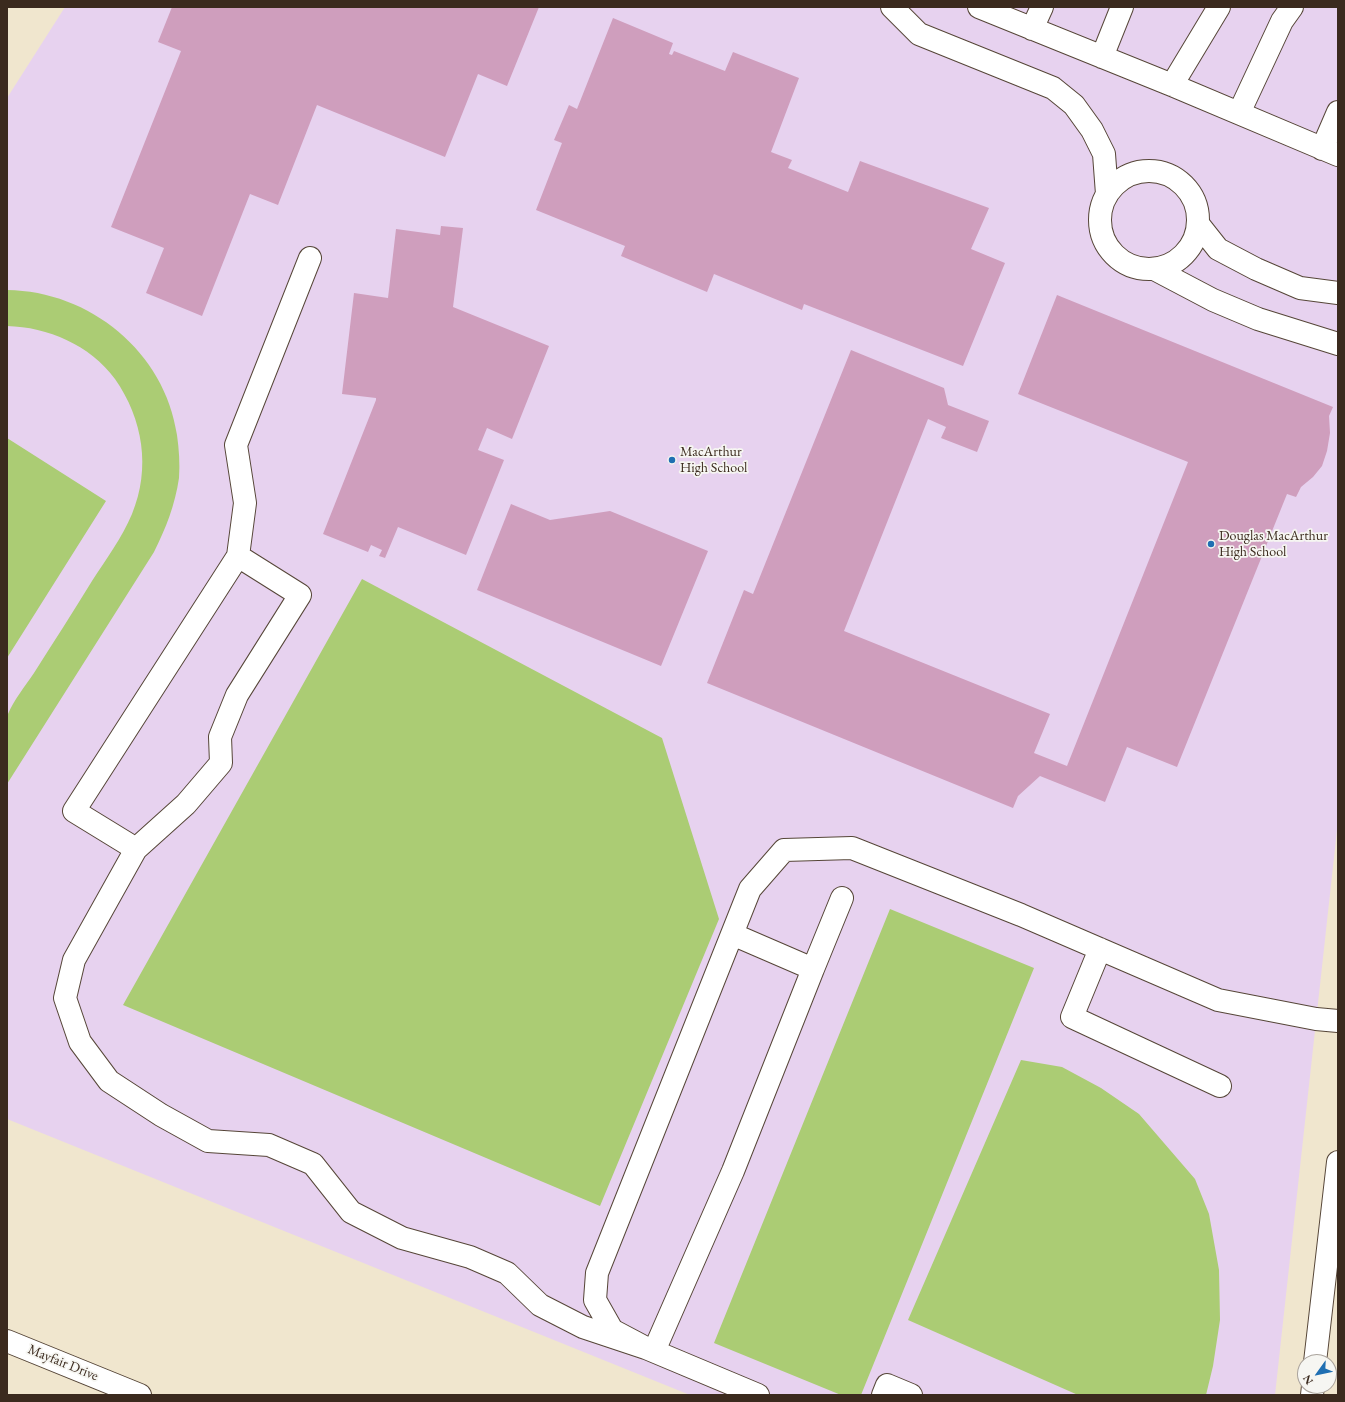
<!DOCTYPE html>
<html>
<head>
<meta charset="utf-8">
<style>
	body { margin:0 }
	#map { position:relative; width:1345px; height:1402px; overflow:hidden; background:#f0e6ce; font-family:"EB Garamond",serif }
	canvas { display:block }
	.frame { position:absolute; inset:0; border:8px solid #3b2a1e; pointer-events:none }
	.north { position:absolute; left:1297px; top:1354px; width:40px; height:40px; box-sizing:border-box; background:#f6f6f2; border:1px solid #aba49d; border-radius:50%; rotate:237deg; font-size:11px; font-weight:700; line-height:16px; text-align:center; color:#3b2a1e }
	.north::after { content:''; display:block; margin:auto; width:14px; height:18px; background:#1f6fb2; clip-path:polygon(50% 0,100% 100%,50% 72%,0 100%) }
</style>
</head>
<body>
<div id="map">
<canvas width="1345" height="1402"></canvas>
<div class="frame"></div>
<div class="north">N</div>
</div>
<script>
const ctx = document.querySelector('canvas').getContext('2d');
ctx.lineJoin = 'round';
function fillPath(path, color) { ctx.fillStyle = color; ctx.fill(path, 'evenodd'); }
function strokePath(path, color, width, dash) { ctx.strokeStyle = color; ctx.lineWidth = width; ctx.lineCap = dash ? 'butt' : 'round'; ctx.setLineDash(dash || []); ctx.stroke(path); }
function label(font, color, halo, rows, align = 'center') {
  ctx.font = font + ' "EB Garamond",serif'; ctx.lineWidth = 3.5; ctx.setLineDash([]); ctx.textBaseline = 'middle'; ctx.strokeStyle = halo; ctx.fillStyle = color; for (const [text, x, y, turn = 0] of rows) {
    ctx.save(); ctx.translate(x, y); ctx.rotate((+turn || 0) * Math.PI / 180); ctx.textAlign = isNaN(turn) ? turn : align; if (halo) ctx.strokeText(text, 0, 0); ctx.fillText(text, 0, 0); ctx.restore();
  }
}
const built = new Path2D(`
	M65,7H1338V821L1275,1395H690L7,1119V98Z`);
const green = new Path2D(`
	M7,290C90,291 165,352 177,435C179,449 180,464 179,478C175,505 166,528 154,552L7,784C7,772 4,722 8,714C14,700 25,686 34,673C53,643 73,612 92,581C106,559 122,538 132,514C151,468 143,419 115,379C90,345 48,327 7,326Z
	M7,438L106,501L7,658Z
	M362,579L662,738L719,919L600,1206L123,1005Z
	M890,909L1034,968L861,1395H841L714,1343Z
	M1021,1060L1062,1067L1101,1088L1139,1114L1195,1179L1209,1214L1219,1270L1220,1320L1213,1366L1206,1395H1078L908,1320Z`);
const building = new Path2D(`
	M172,7H539L507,86L478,74L445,157L317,105L278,205L250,194L202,316L146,293L164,248L111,227L181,51L158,42Z
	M613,18L673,43L669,54L672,55L674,51L725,71L733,52L799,78L771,152L792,160L788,168L848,192L860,161L989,208L971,249L1005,263L963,366L804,304L802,310L714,274L707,292L621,256L625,246L536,210L562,143L554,140L569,105L577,109Z
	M441,226L463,228L453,307L549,346L512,439L487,428L478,450L504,460L466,555L398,527L385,558L379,556L382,550L371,545L368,552L323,534L376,400V398L342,394L354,293L388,298L396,229L440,235Z
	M1057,295L1333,407L1329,416L1330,433L1327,451L1322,466L1313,477L1301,487L1296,497L1287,494L1177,767L1127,747L1105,802L1040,776L1018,796L1013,808L707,683L744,590L753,594L851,350L944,388L948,405L989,421L977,452L941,438L946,427L928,419L844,631L1050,714L1034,753L1067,766L1188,462L1018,394Z
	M511,504L550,520L610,511L708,551L661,666L477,590Z`);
const minor = new Path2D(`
	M892,7L919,34L1053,88L1074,105L1092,130L1104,154L1107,194
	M979,7L1172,85L1338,155
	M1032,29L1042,7
	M1102,57L1122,7
	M1172,85L1219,7
	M1239,113L1282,21L1292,7
	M1322,149L1338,112
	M1100 220a49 49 0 1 1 98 0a49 49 0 1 1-98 0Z
	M1199,225L1218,249L1256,269L1300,288L1338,293
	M1156,270L1213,300L1258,319L1338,344
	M238,556L245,503L236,445L310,258
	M136,849L74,811L238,556L300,595L237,695L220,737L221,763L186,804L136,849L74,960L65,998L80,1042L109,1081L161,1115L208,1141L269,1145L313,1164L351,1212L402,1238L470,1257L507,1273L540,1305L583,1327L646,1348
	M1100,949L1072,1017L1220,1086
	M813,969L842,898
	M7,1341L140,1395
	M654,1351L733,1171L813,969L732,934
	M1315,1362L1338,1162
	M758,1395L646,1348L612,1330L595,1300L597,1273L750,889L784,850L852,848L1021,915L1218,1000L1316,1019L1338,1021
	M883,1395L887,1385L911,1395
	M1312,1395L1313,1386`);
const markers = [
	[672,460,4,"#1f6fb2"],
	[1211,544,4,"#1f6fb2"]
];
const poiNames = [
	["MacArthur",680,452],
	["High School",680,468],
	["Douglas MacArthur",1219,536],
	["High School",1219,552]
];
const streetNames = [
	["Mayfair Drive",63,1363,22]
];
fillPath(built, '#e7d2ef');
fillPath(green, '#abcc74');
fillPath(building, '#cf9ebd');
strokePath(minor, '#564638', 24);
strokePath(minor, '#fff', 22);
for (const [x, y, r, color] of markers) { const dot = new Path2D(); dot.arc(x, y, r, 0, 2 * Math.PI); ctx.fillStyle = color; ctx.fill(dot); strokePath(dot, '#f6f6f2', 1.5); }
label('14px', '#3b2a1e', '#f6f6f2', poiNames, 'left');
label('14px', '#3b2a1e', '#f6f6f2', streetNames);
</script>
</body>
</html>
